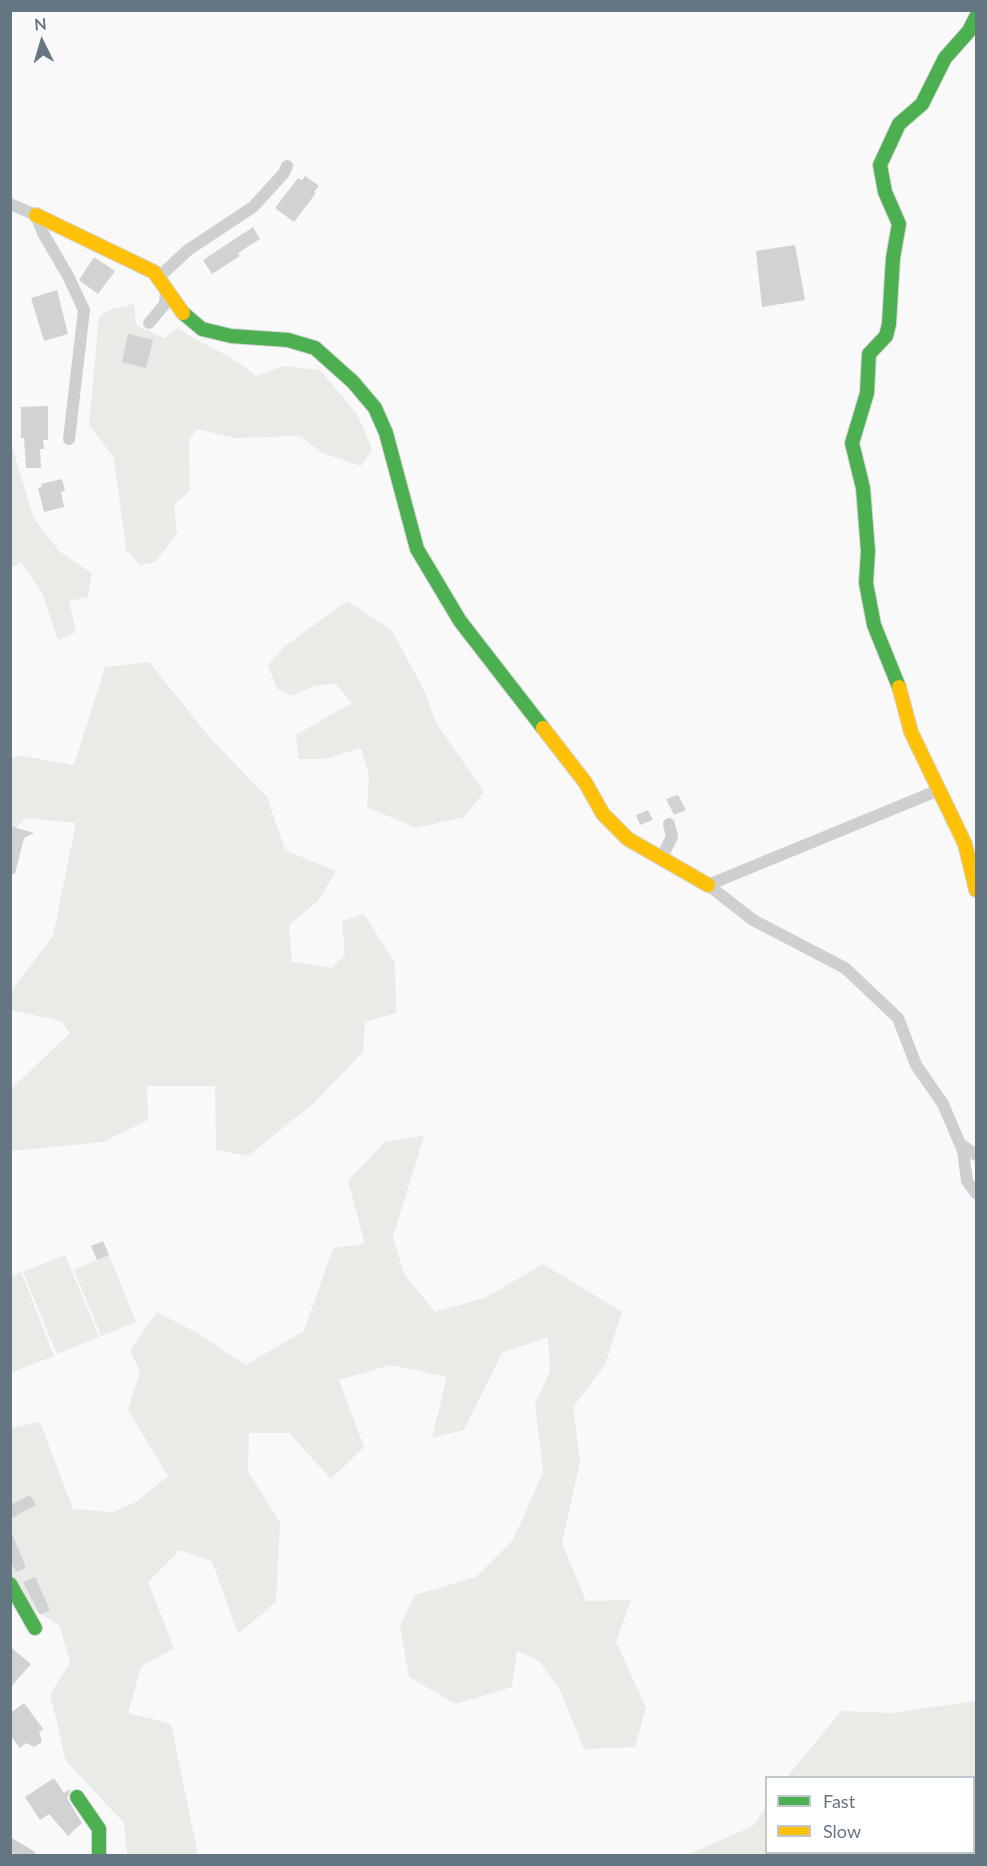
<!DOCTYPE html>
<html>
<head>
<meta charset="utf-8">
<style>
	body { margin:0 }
	#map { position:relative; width:987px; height:1866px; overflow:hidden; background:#f9f9f9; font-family:Lato,sans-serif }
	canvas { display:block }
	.frame { position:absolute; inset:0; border:12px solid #657683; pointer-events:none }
	.legend { position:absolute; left:765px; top:1776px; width:210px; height:78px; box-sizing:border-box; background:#fff; border:2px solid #c1c8cd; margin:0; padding:8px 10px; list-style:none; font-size:18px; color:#657683 }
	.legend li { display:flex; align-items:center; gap:12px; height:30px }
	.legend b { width:30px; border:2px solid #c1c8cd }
	.north { position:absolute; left:12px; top:12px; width:60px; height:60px; -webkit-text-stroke:4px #fff; paint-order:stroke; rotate:355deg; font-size:16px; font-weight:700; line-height:24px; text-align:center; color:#657683 }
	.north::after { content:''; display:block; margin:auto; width:21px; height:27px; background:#657683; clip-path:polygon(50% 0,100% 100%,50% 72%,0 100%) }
</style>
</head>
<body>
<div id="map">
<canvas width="987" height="1866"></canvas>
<div class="frame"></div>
<ul class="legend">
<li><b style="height:8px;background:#4caf50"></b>Fast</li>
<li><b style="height:8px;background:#ffc107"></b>Slow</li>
</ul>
<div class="north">N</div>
</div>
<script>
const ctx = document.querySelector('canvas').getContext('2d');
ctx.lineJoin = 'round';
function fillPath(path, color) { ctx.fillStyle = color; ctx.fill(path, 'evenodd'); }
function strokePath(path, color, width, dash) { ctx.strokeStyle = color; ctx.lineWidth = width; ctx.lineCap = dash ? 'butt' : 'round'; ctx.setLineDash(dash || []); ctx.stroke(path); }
const green = new Path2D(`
	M134,304L136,325L164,338L177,328C203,345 233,355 256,376L283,366L320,370L357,414L372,449L361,466L322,453L300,436L234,438L197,429L189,439L190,490L174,505L177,534L155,562L140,565L126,550L114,458L89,425L99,317L110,310Z
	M10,440L34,519L60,552L92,573L88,597L69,601L76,632L58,640L42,592L21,563L11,567Z
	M347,601L392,631L424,690L436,723L484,792L464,817L416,828L367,807L369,776L361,748L324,759H299L296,735L352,703L335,683L314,686L291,696L277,689L268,665L285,646Z
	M149,662L211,739L267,797L285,850L336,871L318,901L289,925L292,962L331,968L345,955L342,921L364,914L395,963L396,1013L365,1022L363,1052L314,1103L248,1156L216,1150L215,1086H147L148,1120L103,1142L11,1151V1089L70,1033L61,1021L11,1010L10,995L14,987L53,936L76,823L26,818L11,833V758L23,756L74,765L105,667Z
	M424,1136L393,1237L404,1274L435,1312L485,1298L543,1264L622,1312L605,1365L573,1407L580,1462L562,1543L586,1601L631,1600L616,1642L646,1707L635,1747L584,1749L560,1690L540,1662L517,1650L512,1687L456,1704L409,1677L400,1626L415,1595L476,1577L513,1540L543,1472L535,1404L550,1371L548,1337L502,1353L464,1430L432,1438L447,1377L391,1365L339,1380L364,1447L331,1479L289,1433H249L248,1471L280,1523L276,1602L238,1634L212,1561L180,1550L148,1582L174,1648L141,1667L128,1713L171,1724L198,1855H127L124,1823L66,1761L50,1694L70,1663L60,1626L18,1599L11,1580V1428L40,1422L73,1509L113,1512L136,1502L168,1476L128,1410L140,1372L130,1350L157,1312L201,1335L246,1365L304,1331L333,1248L365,1244L348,1180L386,1141Z
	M65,1255L99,1337L57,1354L23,1272Z
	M109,1255L136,1322L101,1336L74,1270Z
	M21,1272L54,1356L13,1372L10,1365L11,1276Z
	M976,1701V1781L974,1783V1778L787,1777L841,1711L892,1713Z
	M766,1807V1852H862L865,1855H687L753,1826Z`);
const building = new Path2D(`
	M305,176L319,186L314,192L316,193L294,222L275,208L298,178L302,180Z
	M253,227L260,239L238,253L240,256L212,274L203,260Z
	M795,245L805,300L762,307L756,251Z
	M94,257L115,271L98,294L79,280Z
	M57,290L68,334L44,341L31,298Z
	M128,334L153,340L146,368L122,362Z
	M48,406V440H43L44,449H40L41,468H26L24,438H21V407Z
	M62,479L65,491L61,492L64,507L44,512L38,488L42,487L41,484Z
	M678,795L686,810L674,815L666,799Z
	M648,810L653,820L640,825L636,815Z
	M10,826L34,833L24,838L15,874H10Z
	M103,1241L109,1255L97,1260L91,1246Z
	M30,1495L36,1505L10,1519V1505Z
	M11,1531L26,1568L16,1572L10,1560Z
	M35,1577L50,1610L40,1615L23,1582Z
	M10,1647L31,1664L10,1688Z
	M24,1703L43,1729L39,1732L42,1742L34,1747L26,1743L20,1748L10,1735V1713Z
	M54,1778L64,1793L71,1789L67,1798L82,1823L68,1836L49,1814L40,1820L25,1797Z`);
const street = new Path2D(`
	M10,204L36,215L43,233L68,276L84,310L69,439
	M158,278L188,250L253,207L284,173L287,166
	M149,323L165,304L166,291
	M939,790L708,885L753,920L845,968L898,1018L916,1065L943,1104L963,1151L967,1181L976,1193
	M661,859L672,837L669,824
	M960,1144L976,1155
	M10,1844L30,1856`);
const fast = new Path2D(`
	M183,313L202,329L231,336L288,340L315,348L353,382L375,408L386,433L417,549L460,621L543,728
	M899,687L874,625L866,583L868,551L863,488L852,443L867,393L869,354L886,336L889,324L893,258L899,224L885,192L880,165L899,124L922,104L945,58L969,31L976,17
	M10,1584L35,1628
	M77,1797L99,1829V1856`);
const slow = new Path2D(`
	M36,215L154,272L183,313
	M899,687L911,732L965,844L976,890
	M543,728L585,782L603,814L628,839L708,885`);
fillPath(green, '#e8ebe6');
fillPath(building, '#d0d2d3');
strokePath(fast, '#d5d6d7', 16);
strokePath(slow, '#d5d6d7', 16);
strokePath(street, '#cecfd0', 12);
strokePath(fast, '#4caf50', 14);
strokePath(slow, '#ffc107', 14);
</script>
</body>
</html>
